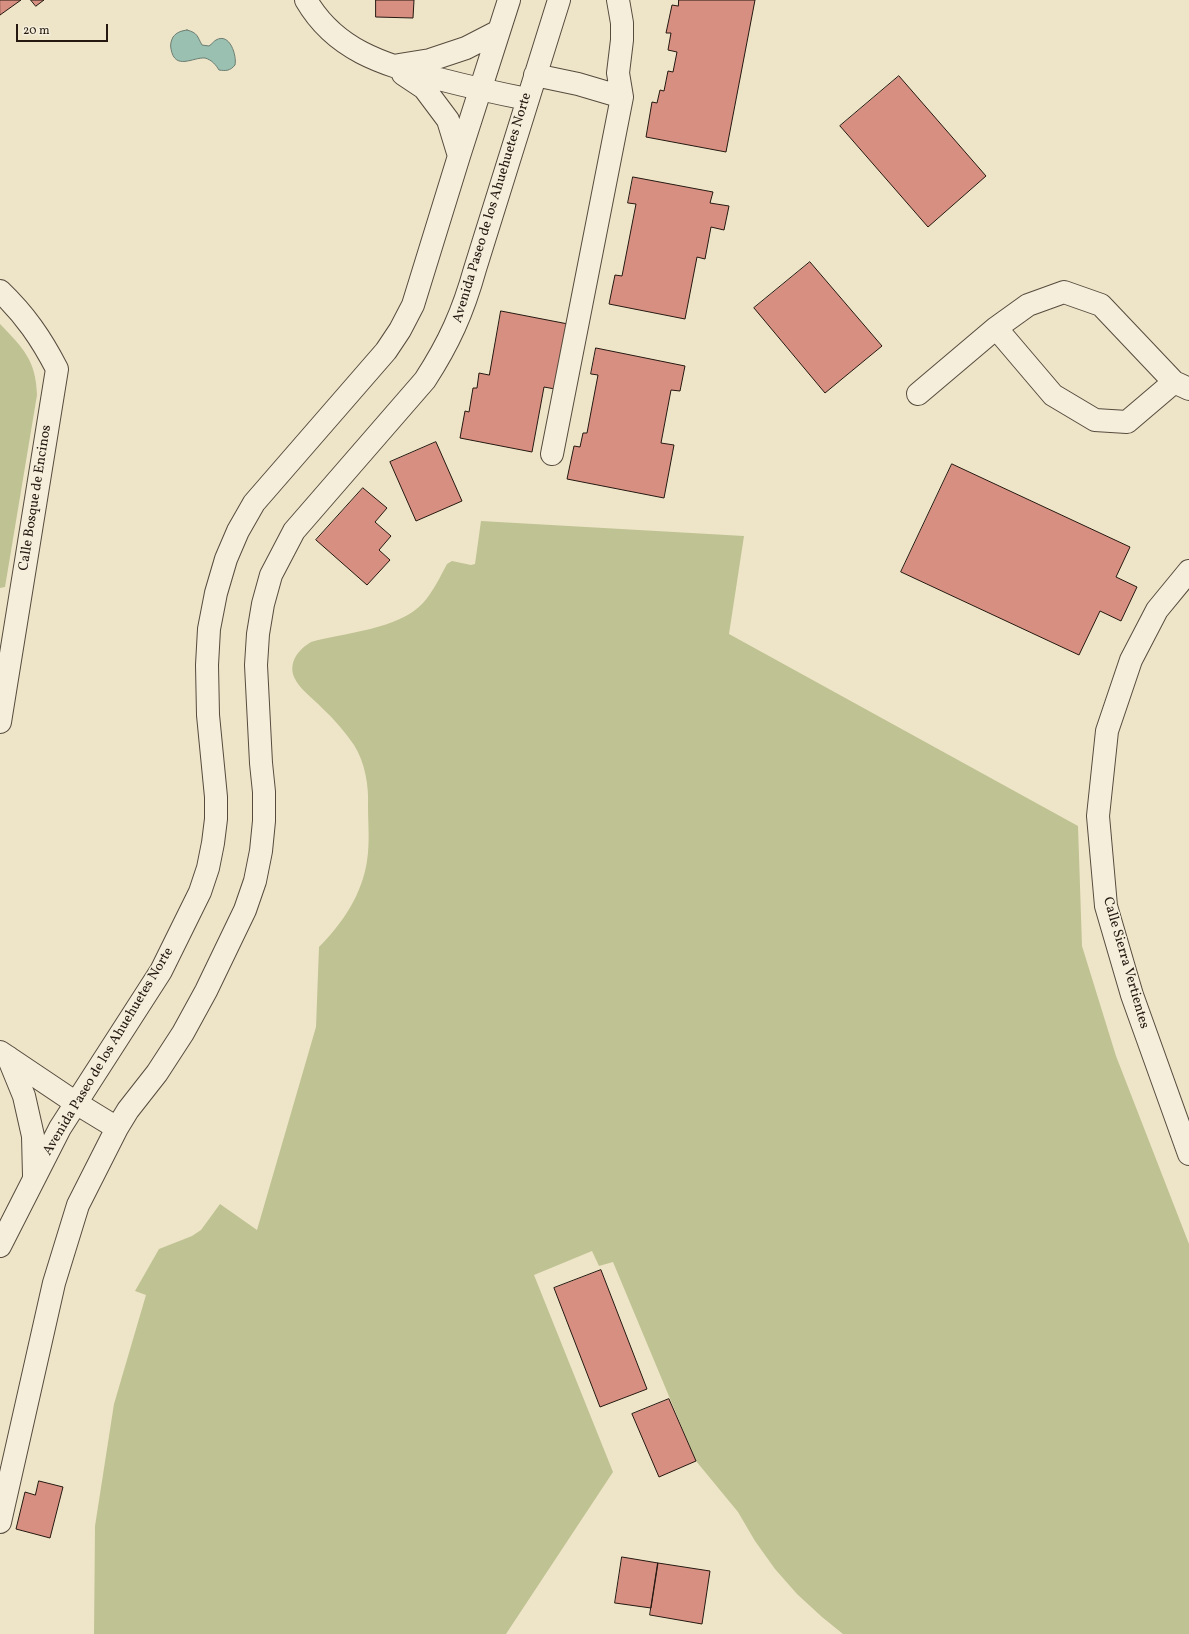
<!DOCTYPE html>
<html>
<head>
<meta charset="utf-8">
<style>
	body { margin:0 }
	#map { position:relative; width:1189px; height:1634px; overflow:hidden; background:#eee5c8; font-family:Vollkorn,serif }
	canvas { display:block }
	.scale { position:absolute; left:16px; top:24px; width:92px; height:18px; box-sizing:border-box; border:2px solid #251810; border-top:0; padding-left:5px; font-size:12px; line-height:14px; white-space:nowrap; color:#251810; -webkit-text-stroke:3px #f4eedb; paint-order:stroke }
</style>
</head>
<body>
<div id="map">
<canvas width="1189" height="1634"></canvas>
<div class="scale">20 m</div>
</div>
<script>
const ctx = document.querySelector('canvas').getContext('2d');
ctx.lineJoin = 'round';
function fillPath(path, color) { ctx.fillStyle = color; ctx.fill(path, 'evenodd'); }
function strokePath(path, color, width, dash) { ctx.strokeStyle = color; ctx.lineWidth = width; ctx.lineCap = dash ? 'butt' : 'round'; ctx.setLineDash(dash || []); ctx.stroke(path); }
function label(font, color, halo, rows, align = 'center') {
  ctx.font = font + ' Vollkorn,serif'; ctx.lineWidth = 3; ctx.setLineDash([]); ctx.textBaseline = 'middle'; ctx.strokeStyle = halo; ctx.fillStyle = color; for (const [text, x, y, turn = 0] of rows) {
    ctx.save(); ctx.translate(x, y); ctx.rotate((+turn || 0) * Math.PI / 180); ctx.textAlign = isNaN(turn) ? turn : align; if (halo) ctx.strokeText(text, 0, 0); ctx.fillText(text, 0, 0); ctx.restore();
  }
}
const green = new Path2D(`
	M0,324C23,348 36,360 37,395L5,587L0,588Z
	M481,521L744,536L729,634L1078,826L1082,946L1116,1056L1189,1244V1634H843L822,1617L797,1594L775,1569L755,1541L738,1512L696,1461L613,1262L599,1266L592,1251L534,1275L613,1472L506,1634H94L95,1526L114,1404L146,1295L135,1291L159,1249L192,1236L201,1230L220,1204L257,1230L316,1027L319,947C343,923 362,894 367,861C370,842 368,824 368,806C369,786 365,762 354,745C345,732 334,719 322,708C313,698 299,689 294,677C288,662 299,649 311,642C343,633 400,629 423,603C433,592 440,577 447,564L452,561L471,565L475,564Z`);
const water = new Path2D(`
	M187,30C198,33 197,36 202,45L209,46C212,44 214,41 216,40C230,32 237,56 235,65C230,71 226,71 219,70C216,65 212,60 205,58C193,57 175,71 171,49C170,45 171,41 173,37C177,32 181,31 187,30Z`);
const building = new Path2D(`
	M0,0H21L0,15Z
	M31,0H44L36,6Z
	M376,0H414L413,18L376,17Z
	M679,0H755L726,152L646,137L652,102L657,103L660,90L664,91L668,71L673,72L677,52L668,50L671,33H666L672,5L678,6Z
	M899,76L986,176L928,227L840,126Z
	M633,177L713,192L710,203L729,206L724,230L711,227L705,259L697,257L685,319L609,304L615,275L622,276L636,204L628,203Z
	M810,262L882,346L825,393L754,308Z
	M501,311L568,324L555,389L544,387L532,452L460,438L465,411L469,412L473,388H477L479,373L489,375Z
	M596,348L685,366L680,391L671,390L661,443L674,445L664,498L567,479L574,446L580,447L583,433H587L598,375L591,374Z
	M436,442L462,501L416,521L390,462Z
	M952,464L1130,547L1116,577L1137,587L1121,621L1100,611L1079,655L901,572Z
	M363,488L387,508L375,522L391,536L379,550L390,560L367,585L316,540Z
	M601,1270L647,1389L600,1407L554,1288Z
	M669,1399L696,1461L659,1477L632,1414Z
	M39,1481L63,1487L50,1538L16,1529L25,1492L35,1495Z
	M622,1557L658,1563L651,1608L615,1603Z
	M658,1563L710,1571L702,1624L650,1615Z`);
const minor = new Path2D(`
	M306,0C335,50 382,64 435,78C466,86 496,93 527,99
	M618,0L622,23V40L618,73L622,97
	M399,65L430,60L466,48L499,31
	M403,74L424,88L448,120L459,156
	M535,75L578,84L622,97L552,454
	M0,291C25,315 41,338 57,369L0,722
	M996,328L1053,395L1095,420L1127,422L1174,382
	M918,394L996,328L1028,305L1064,292L1101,305L1174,382L1189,389
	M1189,571L1157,610L1131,660L1107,731L1098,816L1106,906L1132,995L1189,1154
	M0,1052L76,1103L117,1128
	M8,1057L24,1096L33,1136L34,1176
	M0,1246L60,1128L161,971L200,892L208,868L213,843L216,819V797L208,715L207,665L209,629L216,593L226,559L238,531L254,503L386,351L400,330L413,305L459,156L509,0
	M0,1522L54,1283L78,1205L117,1128L128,1110L157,1073L183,1033L206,991L245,910L255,881L261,851L264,821V792L261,763L256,665L258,634L263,604L271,575L294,531L425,380C449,343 463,312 475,269L559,0`);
const streetNames = [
	["Avenida Paseo de los Ahuehuetes Norte",493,208,-73],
	["Calle Bosque de Encinos",36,498,-81],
	["Calle Sierra Vertientes",1125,963,74],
	["Avenida Paseo de los Ahuehuetes Norte",109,1052,-59]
];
fillPath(green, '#bfc292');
fillPath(water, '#9ac0b1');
strokePath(water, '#6b7d71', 1);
fillPath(building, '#d68f81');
strokePath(building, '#251810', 1);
strokePath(minor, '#574b3e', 24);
strokePath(minor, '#f4eedb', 22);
label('14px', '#251810', '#f4eedb', streetNames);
</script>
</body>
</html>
